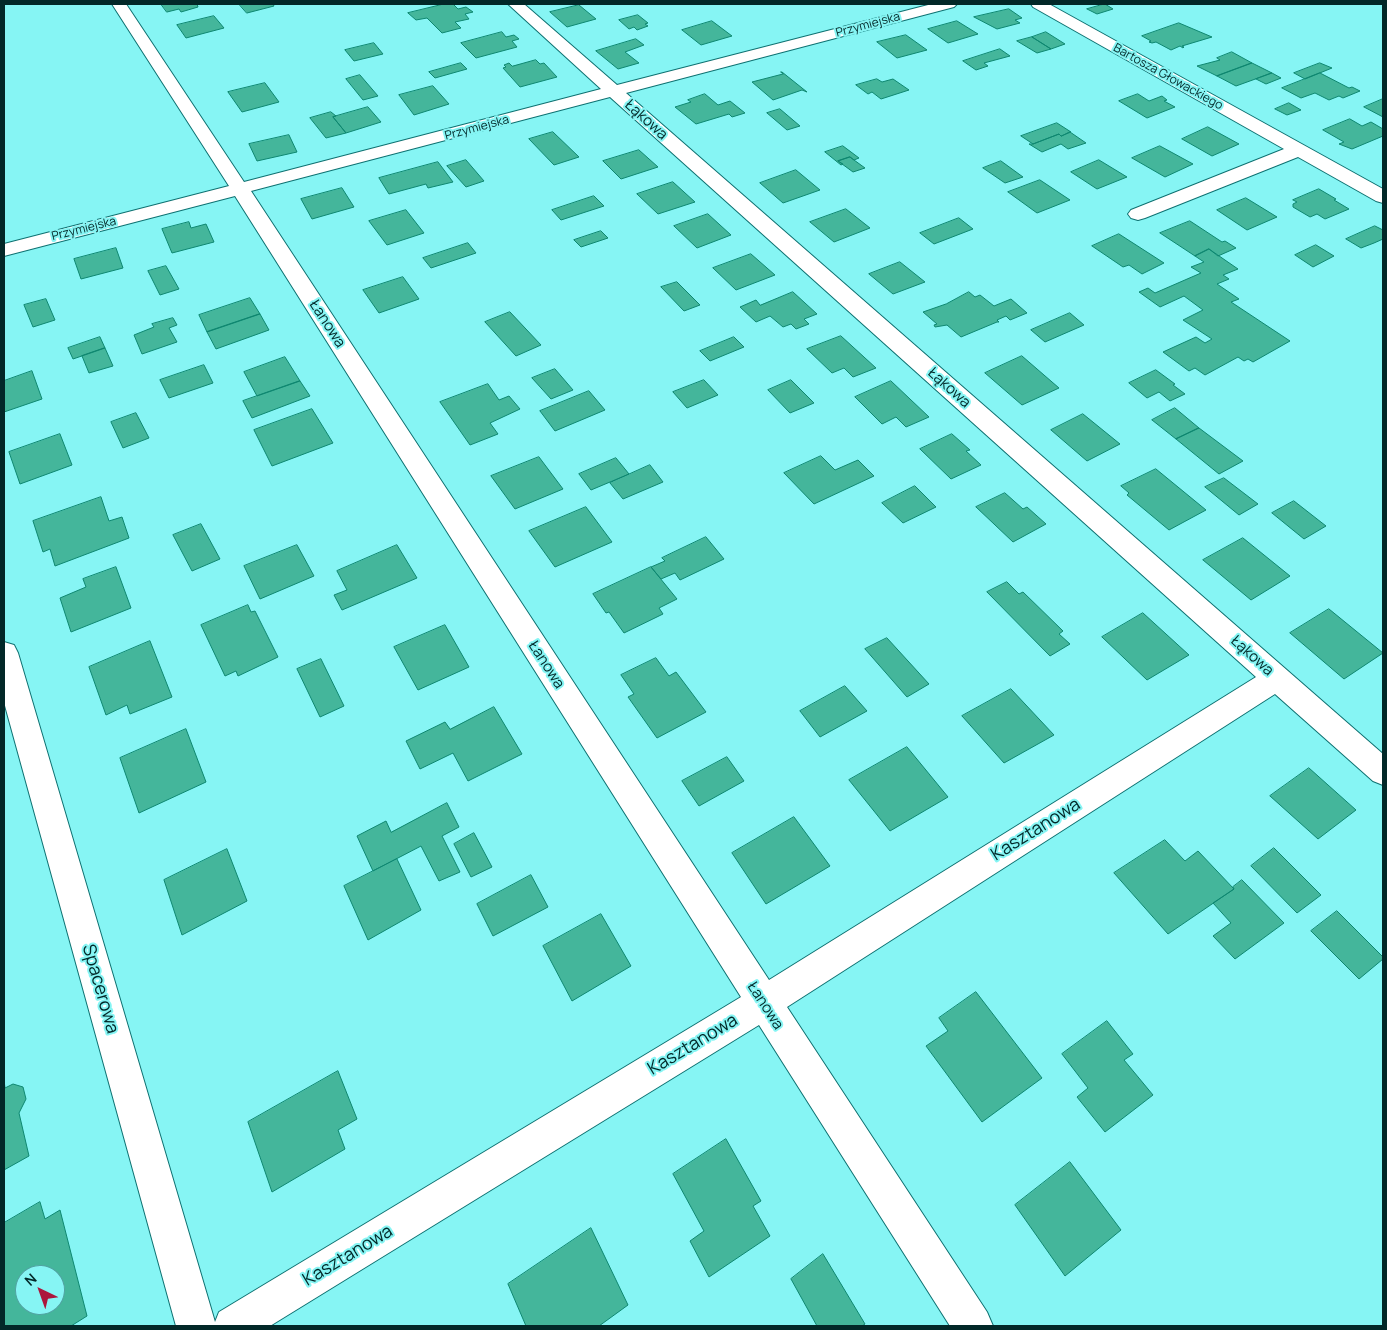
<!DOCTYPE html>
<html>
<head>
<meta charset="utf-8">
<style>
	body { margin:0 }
	#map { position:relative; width:1387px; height:1330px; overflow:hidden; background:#86f5f4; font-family:Manrope,sans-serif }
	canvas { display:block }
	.frame { position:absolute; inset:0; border:5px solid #022828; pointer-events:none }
	.north { position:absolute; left:15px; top:1265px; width:50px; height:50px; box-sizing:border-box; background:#86f5f4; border:1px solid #51a3a2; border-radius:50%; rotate:318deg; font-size:14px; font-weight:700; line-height:20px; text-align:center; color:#022828 }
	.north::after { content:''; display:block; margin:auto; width:18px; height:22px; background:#ac163c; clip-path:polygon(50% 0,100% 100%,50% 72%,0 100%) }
</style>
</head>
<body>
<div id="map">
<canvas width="1387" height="1330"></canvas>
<div class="frame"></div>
<div class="north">N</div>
</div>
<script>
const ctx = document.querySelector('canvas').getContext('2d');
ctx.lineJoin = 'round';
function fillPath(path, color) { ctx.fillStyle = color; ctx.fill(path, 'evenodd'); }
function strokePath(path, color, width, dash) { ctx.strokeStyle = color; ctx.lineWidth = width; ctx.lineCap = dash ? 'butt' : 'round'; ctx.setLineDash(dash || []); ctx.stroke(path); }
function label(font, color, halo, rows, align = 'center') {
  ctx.font = font + ' Manrope,sans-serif'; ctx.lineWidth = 4; ctx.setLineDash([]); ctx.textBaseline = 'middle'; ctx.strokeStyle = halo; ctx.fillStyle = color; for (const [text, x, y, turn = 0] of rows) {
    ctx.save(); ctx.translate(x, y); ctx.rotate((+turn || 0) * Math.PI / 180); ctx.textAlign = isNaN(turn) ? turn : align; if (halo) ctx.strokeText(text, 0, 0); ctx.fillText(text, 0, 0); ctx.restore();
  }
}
const building = new Path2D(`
	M161,4H197L198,7L181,12L179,9L167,12Z
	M239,4H275H273L274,6L247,13Z
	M444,4H453L458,9L466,7L473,12L465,14L469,19L455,22L461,28L442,33L427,18L416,20L408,13Z
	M1105,4L1113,9L1097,14L1087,9Z
	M579,5L596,19L567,27L550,12Z
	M1009,9L1022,18L1015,20L1020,23L997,29L974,17Z
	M638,15L648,23L645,24L648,26L637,30L634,27L629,29L619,20Z
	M214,16L224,28L186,38L177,25Z
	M712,21L732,36L701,45L682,30Z
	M957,21L978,34L948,43L928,29Z
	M1179,23L1212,37L1182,46L1184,47L1183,48L1180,46L1171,50L1156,42L1152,43L1149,42L1151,41L1142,36Z
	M502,32L506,37L514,35L519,39L512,41L517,47L476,58L461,43Z
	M1046,32L1065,44L1051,49L1032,37Z
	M906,35L927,50L897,58L877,42Z
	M1032,37L1051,49L1037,53L1017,41Z
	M636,39L644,45L625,52L639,63L618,69L596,51Z
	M374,43L383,54L354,61L345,50Z
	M1000,49L1010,56L984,63L988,66L976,70L963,61Z
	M1232,52L1252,63L1217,76L1197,66L1220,60L1217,58Z
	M536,60L540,64L544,63L557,77L520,87L503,68L506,67L504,65L509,63L512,66Z
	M461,63L467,69L435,78L429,72Z
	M1252,63L1272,73L1236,86L1217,76Z
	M1320,63L1332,68L1305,79L1294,73Z
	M781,72H782L807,92L802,90L773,100L752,82L783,74Z
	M1272,73L1281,78L1266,84L1256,79Z
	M1320,73L1349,88L1352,87L1360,91L1343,98L1339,96L1329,100L1315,93L1301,98L1282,88Z
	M360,75L378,96L363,100L346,79Z
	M877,79L882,82L893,79L909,90L881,99L872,92L868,94L856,85Z
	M265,83L279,102L242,112L228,92Z
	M433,86L449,104L414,115L399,95Z
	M705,94L718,105L730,101L745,113L732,117L729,114L696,124L675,107L691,102L688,100Z
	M1138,94L1149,101L1162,96L1167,100L1164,101L1175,107L1147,118L1119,101Z
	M1383,99V117L1364,107Z
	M1289,103L1301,110L1287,115L1275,109Z
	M368,107L381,122L346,133L333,117Z
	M780,109L800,126L787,130L767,113Z
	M331,112L336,116L333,117L346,133L326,138L310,118Z
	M1350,119L1362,126L1371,122L1383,129V136L1352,149L1339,144L1344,142L1323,130Z
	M1057,123L1071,132L1061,136L1059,134L1033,144L1021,136Z
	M1208,127L1239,144L1212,156L1182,139Z
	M553,132L579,157L554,165L529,139Z
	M1070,132L1086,143L1068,149L1061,144L1042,152L1029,144H1033L1059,134L1061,136Z
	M289,135L297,152L257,161L249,144Z
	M843,146L859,158L854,160L850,157L838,161L843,164L841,165L825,152Z
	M1160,146L1193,164L1165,177L1132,158Z
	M639,150L658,167L621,179L603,161Z
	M850,157L854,160L865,168L853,172L838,161Z
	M466,160L484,181L466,187L447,166Z
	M1099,160L1127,177L1097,189L1071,172Z
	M1001,161L1023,177L1005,183L983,168Z
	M438,162L453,182L428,188L426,184L389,194L379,178Z
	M796,170L820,190L783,203L760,183Z
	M1040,180L1070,200L1037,213L1008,192Z
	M673,182L695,202L658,214L637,194Z
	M342,188L354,207L312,219L301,199Z
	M1319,189L1336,199L1334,200L1349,209L1325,219L1317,214L1310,217L1293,207V204L1297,202L1293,200Z
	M594,196L604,206L561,220L552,210Z
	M1246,198L1277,217L1247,230L1217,210Z
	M846,209L870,228L834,242L810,222Z
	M406,210L424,233L387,245L369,221Z
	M708,214L731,235L697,248L674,226Z
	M959,218L973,229L934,244L920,233Z
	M1190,221L1222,242L1225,241L1236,248L1218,256L1209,249L1195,256L1160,233Z
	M189,222L191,228L206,224L214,242L172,253L162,229Z
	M1375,226L1383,230V239L1374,243L1361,248L1346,239Z
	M601,231L608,238L581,247L574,240Z
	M1119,234L1164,263L1142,274L1129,265L1123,267L1092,246Z
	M468,243L476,253L431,268L423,258Z
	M1316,245L1334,256L1313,267L1295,255Z
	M116,248L123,268L81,279L74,259Z
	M1209,249L1238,269L1223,275L1229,279L1217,284L1239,299L1231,302L1290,341L1253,362L1248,359L1244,361L1238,357L1205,375L1195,368L1189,371L1163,352L1196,337L1205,343L1212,339L1183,320L1203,310L1184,296L1160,307L1139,292L1148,288L1155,293L1201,273L1191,267L1204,262L1195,256Z
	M751,254L775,275L736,290L713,268Z
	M900,262L925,282L893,294L869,274Z
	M166,266L179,289L160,295L148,271Z
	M403,277L419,299L379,313L363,290Z
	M677,282L700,305L684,311L661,287Z
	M793,292L817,314L804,319L809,324L796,329L791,324L783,327L770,316L756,322L740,307L756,300L760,305Z
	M969,292L975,297L980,295L994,306L1011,299L1027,313L1010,320L1006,316L997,320L999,322H997L961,337L947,325L935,327L934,325L937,324L923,312L946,304Z
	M250,298L260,314L207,332L199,315Z
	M46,299L55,320L33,327L24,305Z
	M510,312L541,345L516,356L485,322Z
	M1070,313L1084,325L1045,342L1031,330Z
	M260,314L269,330L216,349L207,332Z
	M173,318L177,325L169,328L177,342L142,354L134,335L154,327L152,324Z
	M841,336L876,368L853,377L844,368L832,373L807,349Z
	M100,337L105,348L73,359L68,348Z
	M734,337L744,347L710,361L700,351Z
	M105,348L113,366L89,373L82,356Z
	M1022,356L1059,388L1022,405L985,373Z
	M285,357L300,381L257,396L244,372Z
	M204,365L213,383L169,398L160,380Z
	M555,369L573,390L551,399L532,378Z
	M1156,370L1175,384L1173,385L1185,394L1170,401L1159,392L1147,398L1129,383Z
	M32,371L42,399L4,412V381Z
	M704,380L718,395L687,408L673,392Z
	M791,380L814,403L790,413L768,390Z
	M300,381L310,396L252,418L243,401Z
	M891,381L929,417L906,427L896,417L882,424L855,397Z
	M488,384L499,400L509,396L520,409L490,423L498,434L470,445L440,402Z
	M589,391L605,410L555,431L540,411Z
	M1175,408L1199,428L1176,439L1152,420Z
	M312,409L333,443L272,466L254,430Z
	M136,413L149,438L123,448L111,422Z
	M1083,414L1120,444L1087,461L1051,430Z
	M1199,428L1243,461L1219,474L1176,439Z
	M60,434L72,465L20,484L9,452Z
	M952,434L970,450L966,451L981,465L951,479L920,449Z
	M821,456L835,470L858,460L874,476L814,504L784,473Z
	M539,457L563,489L515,509L491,476Z
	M616,458L629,474L591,490L579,474Z
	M650,465L663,482L623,499L610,483Z
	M1156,469L1206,510L1169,530L1127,495L1129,493L1121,486Z
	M1224,478L1258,504L1239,515L1205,487Z
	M915,486L936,507L903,523L882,503Z
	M1005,493L1023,509L1027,507L1046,524L1013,542L976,507Z
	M101,497L109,521L122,517L129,538L55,566L50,549L43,552L33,521Z
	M1294,501L1326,526L1304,539L1272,513Z
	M586,507L612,542L555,567L529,531Z
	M201,524L220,559L192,571L173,535Z
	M706,537L724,559L680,580L675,573L661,579L651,567L665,561L662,558Z
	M1243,538L1290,576L1251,600L1203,560Z
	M297,545L314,576L260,599L244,566Z
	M397,545L417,578L342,610L334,595L347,590L337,571Z
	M116,567L131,608L71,632L60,598L86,587L83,579Z
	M651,567L677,599L659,608L663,614L624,633L609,612L606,613L593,594Z
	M1007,582L1019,594L1023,592L1063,631L1059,634L1070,644L1050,656L987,592Z
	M248,605L251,612L255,611L278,657L238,676L236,671L225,676L201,625Z
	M1329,609L1383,653L1344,679L1290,633Z
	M1143,613L1189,655L1147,680L1102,637Z
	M445,625L469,667L418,690L394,647Z
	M887,638L929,684L907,697L865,649Z
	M150,641L172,697L130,714L127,705L106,715L89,667Z
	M656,658L669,676L676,672L706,712L657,738L628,697L634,694L621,675Z
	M321,659L344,706L320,717L297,669Z
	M845,686L867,711L820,737L800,711Z
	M1011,689L1054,735L1004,763L962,716Z
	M494,707L522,754L468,781L453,753L420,769L406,741L445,722L450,729Z
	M186,729L206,782L139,813L120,758Z
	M907,747L948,797L890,831L849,780Z
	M727,757L744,781L699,806L682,781Z
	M1309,768L1356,810L1318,839L1270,796Z
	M447,803L459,827L442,836L460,872L439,881L421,846L373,871L357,836L386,821L391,832Z
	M794,817L830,866L766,904L732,853Z
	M474,833L492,867L471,877L454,844Z
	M1165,840L1185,861L1198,851L1234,889L1168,934L1114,873Z
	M1274,848L1321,895L1297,913L1251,866Z
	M227,849L247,901L182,935L164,880Z
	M397,859L421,910L368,940L344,886Z
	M531,875L548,907L493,936L477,904Z
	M1242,880L1284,923L1235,959L1213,936L1231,923L1213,903L1234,889L1233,887Z
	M1337,911L1383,957V959L1359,979L1311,931Z
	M601,914L631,966L572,1001L543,946Z
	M976,992L1042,1078L982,1122L926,1046L948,1031L939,1018Z
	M1107,1021L1133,1054L1124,1060L1153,1095L1105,1132L1077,1097L1088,1088L1062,1054Z
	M338,1071L357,1119L338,1130L345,1149L272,1192L248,1122Z
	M4,1080L5,1088L13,1084L23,1087L26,1099L19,1113L29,1156L4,1170Z
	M726,1139L761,1201L753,1206L770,1236L709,1277L690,1241L704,1231L673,1174Z
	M1070,1162L1121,1230L1065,1276L1015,1205Z
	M40,1202L45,1219L60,1210L87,1316L71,1326H4V1223ZM25,1275H55V1305H25Z
	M591,1228L628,1305L599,1326H526L508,1284Z
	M823,1254L865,1324L862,1326H817L791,1279Z`);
const minor = new Path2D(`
	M112,4H126L244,182L601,89L508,4H524L617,85L932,4H957L954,7L626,93L1383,754V785L1373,781L1275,694L787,1007L987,1312L993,1326H950L759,1025L270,1326H176L4,702V642L14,645L18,653L215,1322L219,1312L741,997L235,196L4,256V244L229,186ZM610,97L1256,677L769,980L251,191Z
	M1031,4H1049L1383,189V203L1376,201L1298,157L1145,218L1138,220L1131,218L1128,214L1131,210L1284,149L1033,7Z`);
const farStreetnames = [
	["Przymiejska",868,25,-15],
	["Bartosza Głowackiego",1168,77,29],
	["Przymiejska",477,128,-15],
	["Przymiejska",84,229,-14]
];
const streetNames = [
	["Łąkowa",646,120,42],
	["Łanowa",327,324,57],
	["Łąkowa",949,388,42],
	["Łąkowa",1252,656,42],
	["Łanowa",546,665,57],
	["Łanowa",765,1006,57]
];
const nearStreetnames = [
	["Kasztanowa",1036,830,-32],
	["Spacerowa",100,989,74],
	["Kasztanowa",693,1045,-31],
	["Kasztanowa",348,1256,-31]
];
fillPath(building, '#44b69b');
strokePath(building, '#0e8770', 1);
strokePath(minor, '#0e7171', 2);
fillPath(minor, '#fff');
label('12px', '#022828', '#86f5f4', farStreetnames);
label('15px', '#022828', '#86f5f4', streetNames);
label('18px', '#022828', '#86f5f4', nearStreetnames);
</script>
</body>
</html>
